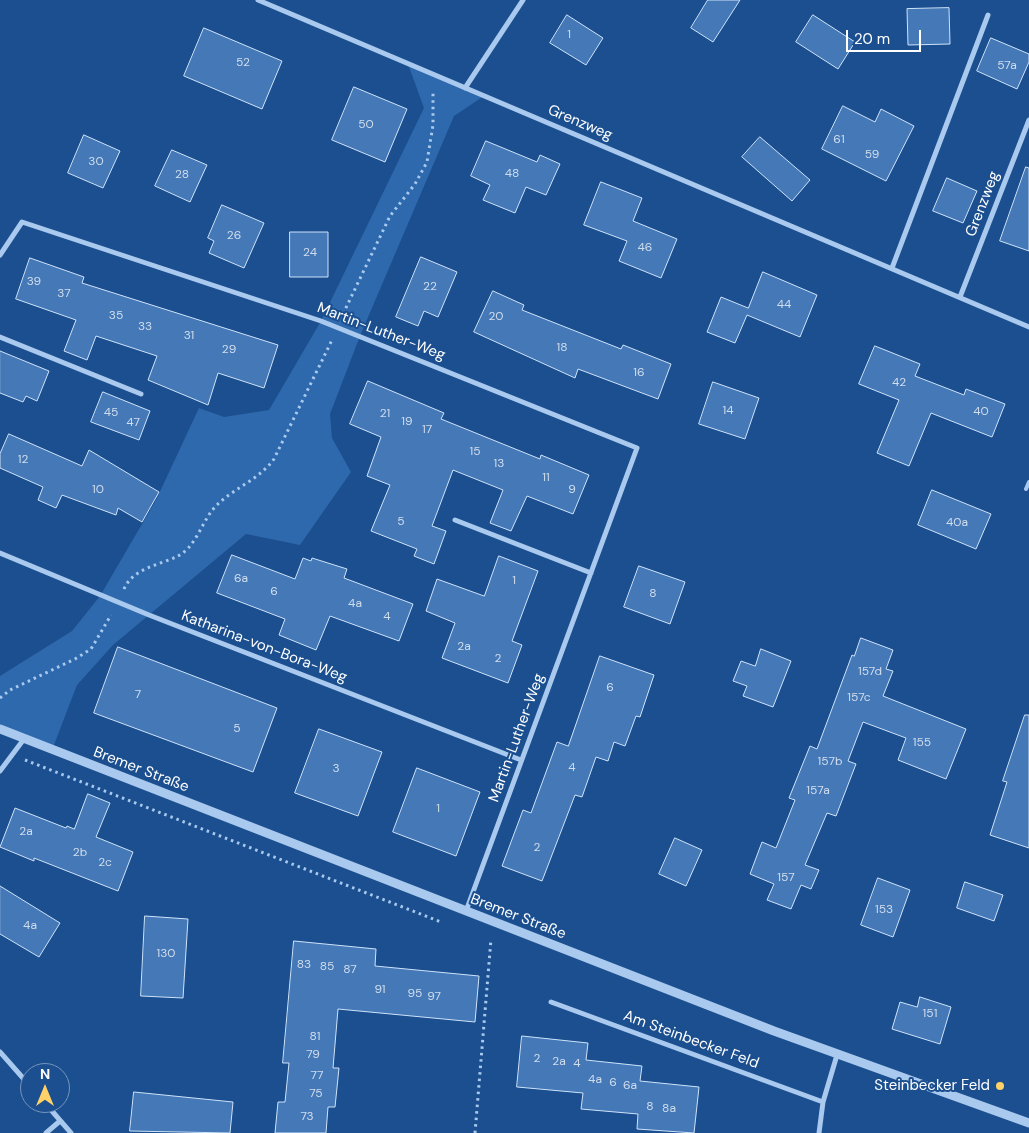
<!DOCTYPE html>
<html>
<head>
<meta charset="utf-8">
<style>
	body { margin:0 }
	#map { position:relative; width:1029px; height:1133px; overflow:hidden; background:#1b4f8f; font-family:"DM Sans",sans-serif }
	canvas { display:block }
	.north { position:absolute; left:20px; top:1063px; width:50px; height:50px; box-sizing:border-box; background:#1b4f8f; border:1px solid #7695bc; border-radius:50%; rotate:0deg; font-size:14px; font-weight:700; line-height:20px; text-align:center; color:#fff }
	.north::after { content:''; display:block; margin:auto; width:18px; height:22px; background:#ffd166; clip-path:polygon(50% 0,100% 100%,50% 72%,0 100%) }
	.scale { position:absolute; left:846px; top:30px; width:75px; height:22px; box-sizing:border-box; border:2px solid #fff; border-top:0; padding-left:6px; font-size:15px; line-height:18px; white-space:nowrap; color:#fff; -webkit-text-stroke:4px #1b4f8f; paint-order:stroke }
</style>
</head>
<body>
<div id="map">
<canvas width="1029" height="1133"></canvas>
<div class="north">N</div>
<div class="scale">20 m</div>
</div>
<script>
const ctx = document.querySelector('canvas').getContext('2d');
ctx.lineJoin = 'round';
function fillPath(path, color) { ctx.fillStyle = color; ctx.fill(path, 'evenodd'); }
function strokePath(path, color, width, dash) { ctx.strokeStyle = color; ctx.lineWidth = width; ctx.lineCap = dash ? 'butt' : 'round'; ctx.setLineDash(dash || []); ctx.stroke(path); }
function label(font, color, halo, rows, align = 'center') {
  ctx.font = font + ' "DM Sans",sans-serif'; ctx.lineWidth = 4; ctx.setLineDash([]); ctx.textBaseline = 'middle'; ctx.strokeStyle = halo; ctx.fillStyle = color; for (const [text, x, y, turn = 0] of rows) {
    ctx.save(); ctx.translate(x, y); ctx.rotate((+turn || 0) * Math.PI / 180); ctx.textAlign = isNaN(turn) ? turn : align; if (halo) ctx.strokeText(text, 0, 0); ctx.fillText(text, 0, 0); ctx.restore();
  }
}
const green = new Path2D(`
	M408,64L484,96L454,116L360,336L330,414L332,438L351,472L300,545L246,534L113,645L77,685L52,750L0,729V676L72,631L100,596L156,500L199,408L224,417L269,410L321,321L424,108Z`);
const building = new Path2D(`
	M708,0H740L713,42L691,28Z
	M949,8L950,44L908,45L907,9Z
	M567,15L603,38L586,65L550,43Z
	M813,15L855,42L838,69L796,42Z
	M204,28L282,61L262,109L184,76Z
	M991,38L1029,54V62L1017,89L977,71Z
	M354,87L407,109L385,162L332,140Z
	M843,106L875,122L881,109L914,126L886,181L822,149Z
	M84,135L120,151L103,188L68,173Z
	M760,137L810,180L792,201L742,157Z
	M486,141L537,162L540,155L560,164L546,195L526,187L515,213L483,200L490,185L471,176Z
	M172,150L207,165L190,202L155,186Z
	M1026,167L1029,168V251L1000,241Z
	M947,178L977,191L963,223L933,211Z
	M601,182L642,198L633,221L677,239L661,278L619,261L627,241L584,225Z
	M222,205L264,223L244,268L209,253L214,241L208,238Z
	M290,232H328V277H290Z
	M421,257L457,272L438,317L424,311L418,326L396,317Z
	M30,258L84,277L82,283L278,345L264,388L218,373L208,405L148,380L157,356L96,336L87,360L64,351L76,320L16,299Z
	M763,272L817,295L800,337L747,315L735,343L707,332L721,297L748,308Z
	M493,291L524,305L522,310L621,349L623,345L671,364L658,399L578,369L575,378L474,332Z
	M875,346L920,364L915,376L964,395L966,389L1005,404L992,437L931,413L909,466L877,453L899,400L859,384Z
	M0,351L49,371L37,401L26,396L23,402L0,393Z
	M368,381L444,413L441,419L540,459L541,455L589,475L573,514L527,496L511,531L490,523L503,490L453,470L432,526L446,531L434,564L414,556L417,549L371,531L390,485L367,476L381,437L350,424Z
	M713,382L759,398L745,439L699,424Z
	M103,392L150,411L139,440L91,422Z
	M9,434L82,466L89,450L159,492L142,522L118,508L116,515L62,495L56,508L38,500L43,487L0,468V454Z
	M932,490L991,514L976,549L918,525Z
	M232,555L295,579L303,558L311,561L312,558L347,569L344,578L413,604L399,641L330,616L316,650L279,635L285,619L217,593Z
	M499,556L538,571L512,641L522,645L508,683L442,658L455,623L426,611L437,579L484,596Z
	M639,566L685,582L670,624L624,607Z
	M861,638L893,650L886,669L893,671L883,696L966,729L946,779L898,760L906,738L863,722L848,761L856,764L836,816L827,813L805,865L819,870L811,889L801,885L791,909L767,900L774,884L750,874L762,842L776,848L795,800L789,798L810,746L817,749L852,655L854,656Z
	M118,647L277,708L253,772L94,713Z
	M761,649L791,661L773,707L743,696L747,686L733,681L741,661L755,666Z
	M600,656L654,675L640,717L636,716L625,746L614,742L608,761L596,757L582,797L575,795L542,881L502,866L523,810L531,813L557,742L568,746Z
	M1025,715H1029V848L990,835L1007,782L1003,781Z
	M319,729L382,752L358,816L295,793Z
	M417,768L480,792L456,856L393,832Z
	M88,794L110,803L96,837L133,852L118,891L34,858V861L0,847L15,808L66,828L67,826L74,829Z
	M675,838L702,850L686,886L659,874Z
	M878,878L910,890L893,937L861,925Z
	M965,882L1003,895L994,921L957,908Z
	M0,886L60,923L39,957L0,934Z
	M145,916L188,919L183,998L141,996Z
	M294,941L376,949L375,966L479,976L475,1022L338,1009L333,1068H339L335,1107H328L326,1133H275L278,1102H285L289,1063H283Z
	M920,997L951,1007L940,1044L892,1029L900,1002L917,1007Z
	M522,1036L588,1043L586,1060L642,1066L640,1081L699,1087L694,1133L637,1129L638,1114L581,1109L583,1093L517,1087Z
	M134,1092L233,1102L230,1133L130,1131Z`);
const path = new Path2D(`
	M343,314L390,216L415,184L427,162L433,125V90
	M124,589C133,568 160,565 178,556C196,547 202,521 215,507C233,488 259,480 274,459L332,340
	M0,698L10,690L75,659L91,649L111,615
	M25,760L441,922
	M475,1133L491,939`);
const service = new Path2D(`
	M1026,489L1029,482`);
const minor = new Path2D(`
	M258,0L1029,327
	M465,88L523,0
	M0,255L22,222L321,321L637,448L466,911
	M892,268L988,15
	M960,297L1029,120
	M0,337L141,394
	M455,520L591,573
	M0,553L149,615L521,760
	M0,771L24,739
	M551,1002L823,1102
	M0,1052L30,1086
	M45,1103L71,1133
	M46,1133L60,1121
	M819,1133L823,1102L837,1055`);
const tertiary = new Path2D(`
	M0,729L774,1031L1029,1123`);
const markers = [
	[1000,1086,5,"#ffd166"]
];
const numberNames = [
	["1",569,35],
	["52",243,63],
	["57a",1007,66],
	["50",366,125],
	["61",839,140],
	["59",872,155],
	["30",96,162],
	["48",512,174],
	["28",182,175],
	["26",234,236],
	["46",645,248],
	["24",310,253],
	["39",34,282],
	["22",430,287],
	["37",64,294],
	["44",784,305],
	["35",116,316],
	["20",496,317],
	["33",145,327],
	["31",189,336],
	["18",562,348],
	["29",229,350],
	["16",639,373],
	["42",899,383],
	["14",728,411],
	["40",981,412],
	["45",111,413],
	["21",385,414],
	["19",407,422],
	["47",133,423],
	["17",427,430],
	["15",475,452],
	["12",23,460],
	["13",499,464],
	["11",546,478],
	["10",98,490],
	["9",572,490],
	["5",401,522],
	["40a",957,523],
	["6a",241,579],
	["1",514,581],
	["6",274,592],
	["8",653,594],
	["4a",355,604],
	["4",387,617],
	["2a",464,647],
	["2",498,659],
	["157d",870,672],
	["6",610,688],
	["7",138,695],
	["157c",859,698],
	["5",237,729],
	["155",922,743],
	["157b",830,762],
	["4",572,768],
	["3",336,769],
	["157a",818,791],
	["1",438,809],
	["2a",26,832],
	["2",537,848],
	["2b",80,853],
	["2c",105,863],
	["157",786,878],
	["153",884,910],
	["4a",30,926],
	["130",166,954],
	["83",304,965],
	["85",327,967],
	["87",350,970],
	["91",380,990],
	["95",415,994],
	["97",434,997],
	["151",930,1014],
	["81",315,1037],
	["79",313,1055],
	["2",537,1059],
	["2a",559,1062],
	["4",577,1064],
	["77",317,1076],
	["4a",595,1080],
	["6",613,1083],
	["6a",630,1086],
	["75",316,1094],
	["8",650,1107],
	["8a",669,1109],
	["73",307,1117]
];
const streetNames = [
	["Grenzweg",580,123,23],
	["Grenzweg",983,204,-69],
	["Martin-Luther-Weg",381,332,21],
	["Katharina-von-Bora-Weg",264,647,21],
	["Martin-Luther-Weg",517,738,-70],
	["Bremer Straße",141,770,21],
	["Bremer Straße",518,917,21],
	["Am Steinbecker Feld",691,1040,20]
];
const poiNames = [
	["Steinbecker Feld",990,1086]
];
fillPath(green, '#2e69ad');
fillPath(building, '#4478b7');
strokePath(building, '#cfe3fa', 1);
strokePath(path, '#a9c9ee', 3, [2.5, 4]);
strokePath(service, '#a9c9ee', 4);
strokePath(minor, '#a9c9ee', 5);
strokePath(tertiary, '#a9c9ee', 9);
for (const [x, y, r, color] of markers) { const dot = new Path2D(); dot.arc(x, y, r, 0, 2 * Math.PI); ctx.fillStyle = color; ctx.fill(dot); strokePath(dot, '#1b4f8f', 2); }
label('12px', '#d0dded', null, numberNames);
label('15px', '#fff', '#1b4f8f', streetNames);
label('15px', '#fff', '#1b4f8f', poiNames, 'right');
</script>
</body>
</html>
